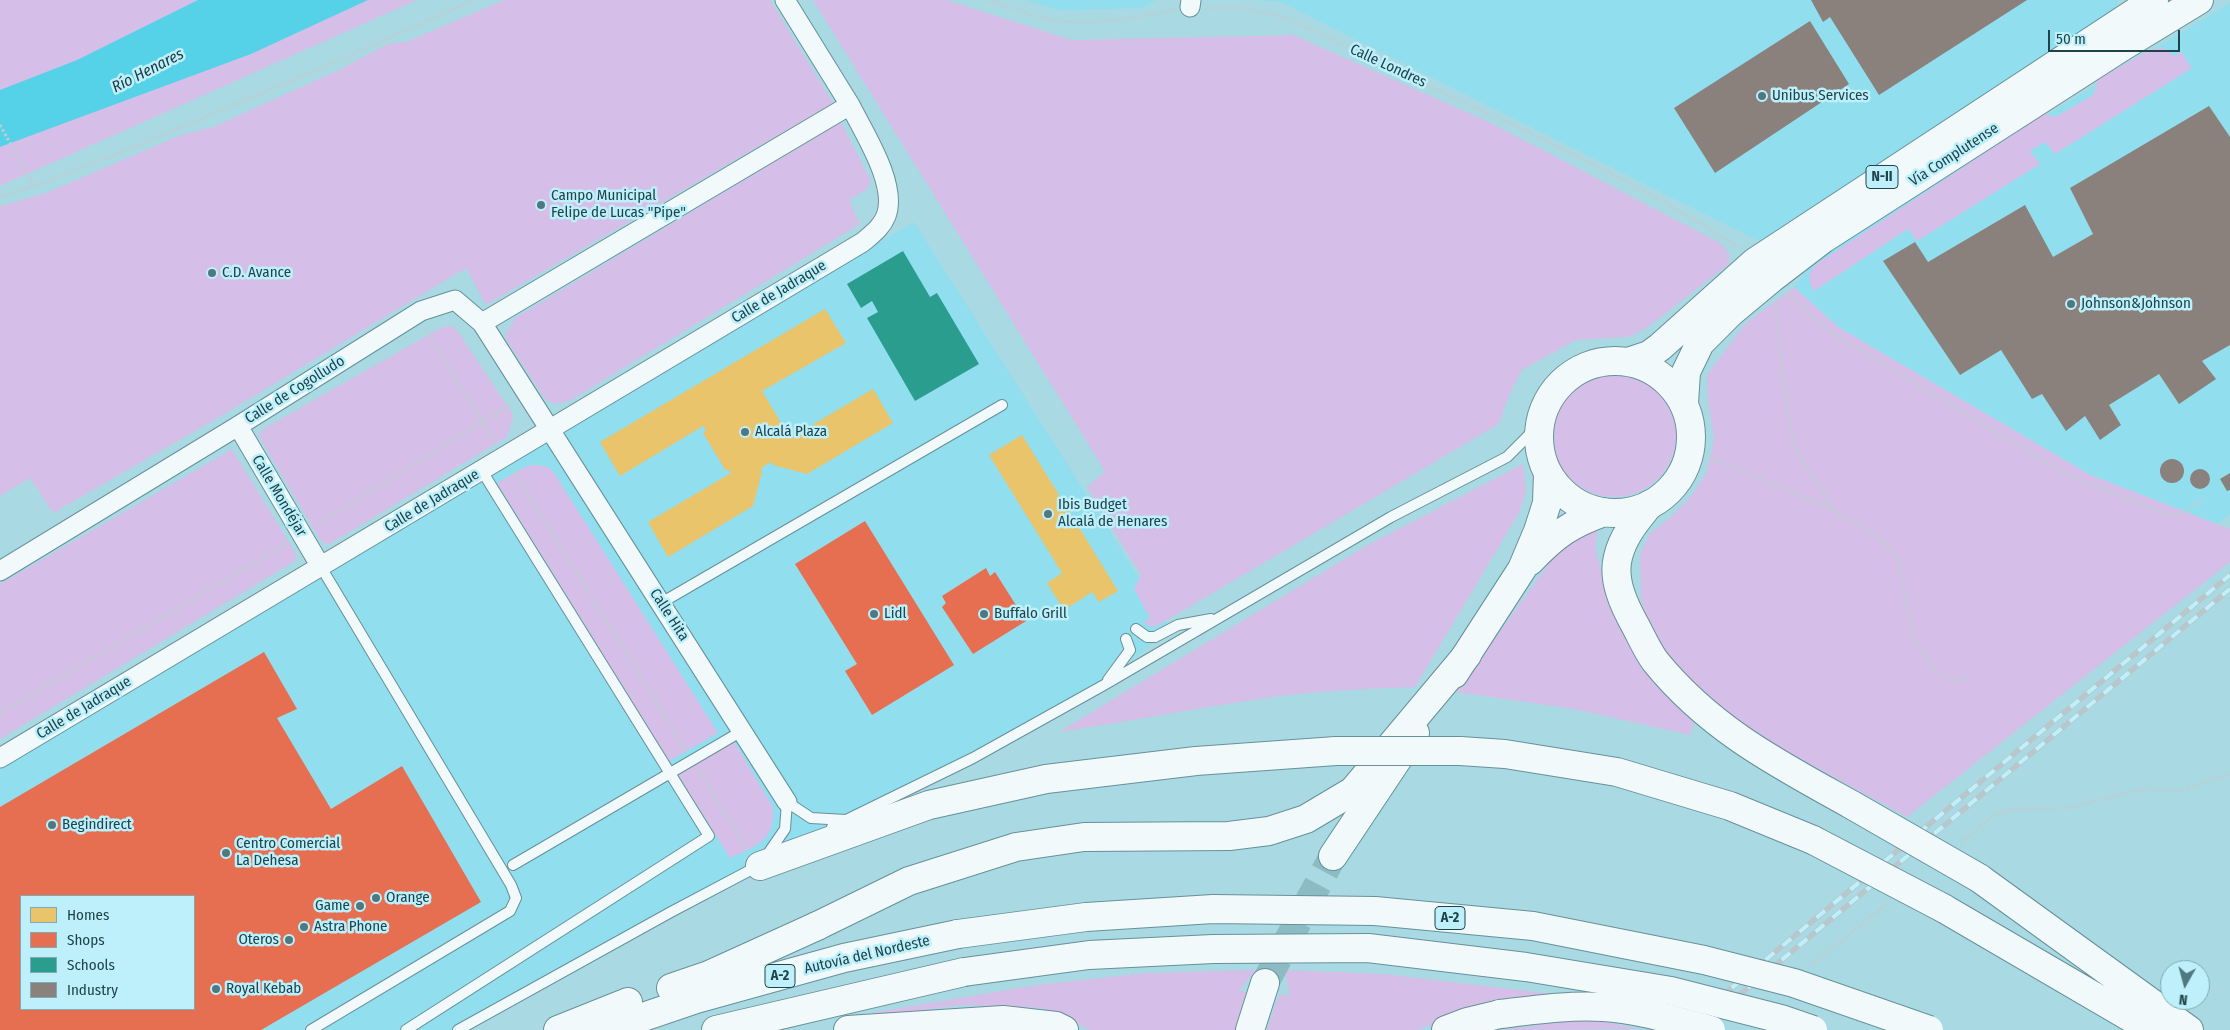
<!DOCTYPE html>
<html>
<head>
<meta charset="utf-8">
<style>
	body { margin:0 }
	#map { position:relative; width:2230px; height:1030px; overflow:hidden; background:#a9d9e3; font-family:"Fira Sans Condensed",sans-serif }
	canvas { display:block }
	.legend { position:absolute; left:20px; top:895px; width:175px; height:115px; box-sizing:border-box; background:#bef0fb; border:1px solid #7eabb4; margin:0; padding:6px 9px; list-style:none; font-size:15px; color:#1e434a }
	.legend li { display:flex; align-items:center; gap:10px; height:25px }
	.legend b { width:25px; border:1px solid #7eabb4 }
	.north { position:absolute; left:2160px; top:960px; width:50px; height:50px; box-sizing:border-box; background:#bef0fb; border:1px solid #7eabb4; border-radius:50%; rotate:187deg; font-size:14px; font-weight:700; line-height:20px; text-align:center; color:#1e434a }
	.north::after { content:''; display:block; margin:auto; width:18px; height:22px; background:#4f7880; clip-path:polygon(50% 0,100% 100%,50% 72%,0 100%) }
	.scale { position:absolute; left:2048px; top:30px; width:132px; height:22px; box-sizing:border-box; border:2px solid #1e434a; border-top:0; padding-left:6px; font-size:15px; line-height:18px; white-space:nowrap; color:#1e434a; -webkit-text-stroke:4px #bef0fb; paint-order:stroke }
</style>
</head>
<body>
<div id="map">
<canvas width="2230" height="1030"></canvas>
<ul class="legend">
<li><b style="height:14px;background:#e9c46a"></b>Homes</li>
<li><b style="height:14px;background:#e76f51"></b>Shops</li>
<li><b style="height:14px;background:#2a9d8f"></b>Schools</li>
<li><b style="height:14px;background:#8a817c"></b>Industry</li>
</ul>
<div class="north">N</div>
<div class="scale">50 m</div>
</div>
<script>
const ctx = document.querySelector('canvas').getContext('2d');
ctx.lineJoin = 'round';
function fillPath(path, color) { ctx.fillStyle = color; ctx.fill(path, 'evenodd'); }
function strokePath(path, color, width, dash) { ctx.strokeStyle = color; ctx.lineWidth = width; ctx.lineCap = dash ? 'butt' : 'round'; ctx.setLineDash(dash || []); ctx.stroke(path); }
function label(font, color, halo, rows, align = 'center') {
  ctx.font = font + ' "Fira Sans Condensed",sans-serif'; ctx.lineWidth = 5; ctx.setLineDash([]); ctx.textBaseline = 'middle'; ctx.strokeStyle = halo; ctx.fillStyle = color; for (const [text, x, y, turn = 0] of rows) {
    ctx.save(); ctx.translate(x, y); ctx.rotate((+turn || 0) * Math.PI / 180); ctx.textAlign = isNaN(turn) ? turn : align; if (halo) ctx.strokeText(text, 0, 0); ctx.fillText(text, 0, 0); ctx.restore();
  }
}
const built = new Path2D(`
	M1026,0H1156L1143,8L1058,10Z
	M1255,0H2117L2119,10L1759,241L1281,2Z
	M2230,3V514L2217,524L2091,475L1838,327L1794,287L1818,255Z
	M914,222L1170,627L1104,685L458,1030H0V769ZM21,896H194V1009H21Z`);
const green = new Path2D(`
	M0,0H417L0,186Z
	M504,0H770L833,103L486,305L466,268L216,419L53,513L30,478L0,496V206L46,193L181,135L213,127L337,71L388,44L406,42Z
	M813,0H946L1072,40L1293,35L1489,122L1722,244L1729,254V264L1648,327L1628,337L1576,340L1522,370L1509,395L1499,424L1157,626H1148L1144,623L1150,618L1134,589L1141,575L1087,487L1105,471Z
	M2160,48L2168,50L2173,56L2181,52L2192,68L2055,154L2045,142L2030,151L2040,164L1917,241L1908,229L1814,291C1808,281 1807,274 1815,265L2044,114L2055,117L2093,95L2098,79L2150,50Z
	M841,122L871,181L867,189L849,200L860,224L571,400C561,403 554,406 545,399L507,341L505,335L515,318Z
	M1794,287L1838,327L2090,475L2230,529V562L1907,817L1768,741L1718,706L1679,669L1655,639L1641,600L1640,554L1650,533L1670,518L1691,496L1707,472L1714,438L1708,400L1707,375L1745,324Z
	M452,326L457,330L512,413L513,417L507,437L328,545L320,540L258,435L263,429L442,327Z
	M1552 435a62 62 0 1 1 124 0a62 62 0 1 1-124 0Z
	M232,449L296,554L295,561L0,739V584Z
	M1523,464L1526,491L1519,513L1415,687C1363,689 1311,691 1259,699C1192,709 1126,722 1059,732L1366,546Z
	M534,465L545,466L553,471L718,733L669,761L497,483L527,466Z
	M1598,528L1595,547L1610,606L1624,634L1665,694L1694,722L1690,735L1574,709L1456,692L1558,551L1572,539Z
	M733,740L773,807C776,840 755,847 730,858L677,773Z
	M1256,970L1239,990L1250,993L1238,1030H1090L1042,1008L960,1005L871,1017V1013L1037,985L1146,973Z
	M1284,970L1384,974L1561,995L1490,1005L1417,1030H1267L1279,994L1290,996Z
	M1577,1020L1604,1022L1641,1029L1502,1030Z`);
const water = new Path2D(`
	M198,0H368L251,54L0,147V90L77,60Z`);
const homes = new Path2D(`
	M825,309L846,343L762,391L790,438L873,389L893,423L807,474L773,465L771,462L761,468L762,472L753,506L668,557L648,522L731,473L728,469L726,471L703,433L706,431L703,426L620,476L600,442Z
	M1022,435L1118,591L1099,602L1092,592L1064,610L1047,583L1062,573L989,455Z`);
const shops = new Path2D(`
	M865,521L954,665L872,715L845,671L857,664L795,564Z
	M986,568L990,576L995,572L1026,621L973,654L942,607L946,603L942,596Z
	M264,652L297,709L277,718L331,809L402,766L481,902L261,1030H0V807ZM21,896H194V1009H21Z`);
const schools = new Path2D(`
	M903,251L930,297L937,293L979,364L915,401L867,318L878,312L872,301L861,308L847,284Z`);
const industry = new Path2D(`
	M1811,0H2027L1879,95L1830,17L1823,22Z
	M1810,21L1849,84L1715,173L1674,108Z
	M2209,106L2230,137V345L2202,361L2216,379L2179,404L2159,374L2109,405L2121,425L2100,440L2085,416L2066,431L2042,394L2032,399L2001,350L1960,375L1883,261L1915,242L1928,262L2025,205L2053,257L2093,234L2070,188Z
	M2160 471a12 12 0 1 1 24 0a12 12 0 1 1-24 0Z
	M2190 479a10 10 0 1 1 20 0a10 10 0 1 1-20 0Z
	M2230,473V490L2227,491L2220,479Z`);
const primaryTunnel = new Path2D(`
	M1265,983L1333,856`);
const path = new Path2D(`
	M987,0C1007,6 1028,15 1049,19C1091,27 1133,18 1175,10
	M1208,8C1221,8 1236,7 1249,9C1302,18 1347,49 1395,71C1513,124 1631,178 1740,248
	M0,125L34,186
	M0,197L34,186L122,152L326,66L474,0
	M1787,293L1827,330L2066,474L2165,514H2179L2204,499
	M1775,304L1787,410L1795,447L1832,508
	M425,329L496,443
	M1691,450L1832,509L1882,539L1897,558L1914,639L1936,672L1956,681L1971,677
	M514,471L685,749
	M317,525L513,403
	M0,713L288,543
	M699,771L747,849
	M1960,843L1990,818L2007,810L2069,808L2135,790H2182L2230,774
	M1812,965L1888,903`);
const service = new Path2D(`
	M661,603L1002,405
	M1136,629L1147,637H1155L1178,625L1211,619
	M1108,680L1130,650L1126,639
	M832,827L973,758L1104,685L1391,517L1507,457L1528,436L1541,419
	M765,858L785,829L787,802L811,818L846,820
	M513,865L742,731
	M311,1030L510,911L516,898L511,885L321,567
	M406,1030L709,836L482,471
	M458,1030L671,912L760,865`);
const minor = new Path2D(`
	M1190,7L1191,0
	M482,323L850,105L785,0
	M238,426L321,567
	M0,571L238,426L421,311L455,300L482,323L787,802
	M0,758L863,242C872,234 881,228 886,216C898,185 864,133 850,105`);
const primary = new Path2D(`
	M1539 437a76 76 0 1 1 152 0a76 76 0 1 1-152 0Z
	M1628,362L1649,355L1660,347L1755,262L2154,0
	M1684,403L1686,372L1700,343L1730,313L1772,278L1823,239L2125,45L2199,0
	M1530,561C1555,535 1570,524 1604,512
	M1454,674L1522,569L1538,531L1547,503L1548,473
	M1333,856L1415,733
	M1250,1030L1265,983`);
const trunk = new Path2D(`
	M1649,505C1636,521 1623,536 1618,557C1612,580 1624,605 1635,625C1641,636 1647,650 1655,661C1710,729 1778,764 1852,805
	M1460,751L1505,754L1617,772L1730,806L1813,840
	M760,866L929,805L1046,779L1196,761L1336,751
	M1979,878L2189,1030
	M1943,908L2152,1030
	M817,926L909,881L1016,847L1084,837L1229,836L1269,831L1306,819L1353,791L1467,655
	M848,1030L1003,1020L1056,1026L1064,1030
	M1446,1030L1467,1022L1500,1014`);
const motorway = new Path2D(`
	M671,988L709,975L817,926
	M558,1030L628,1002
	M605,1030L696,999L844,958L958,934
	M716,1030L964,972`);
const rail = new Path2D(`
	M1681,1030L2230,575
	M1697,1030L2230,589`);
const trunkBridge = new Path2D(`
	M1336,751H1460
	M1852,805L1979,878
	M1813,840L1943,908
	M1500,1014C1534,1010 1568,1005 1603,1007C1639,1009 1676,1021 1711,1030`);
const motorwayBridge = new Path2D(`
	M958,934L1086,917L1213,909L1375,911L1533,926L1704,960L1794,983L1929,1030
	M964,972L1089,955L1213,949L1368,948L1526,967L1671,991L1781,1019L1813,1030`);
const markers = [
	[1762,96,5,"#4f7880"],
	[541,205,5,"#4f7880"],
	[212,273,5,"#4f7880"],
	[2071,304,5,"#4f7880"],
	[745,432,5,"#4f7880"],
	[1048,514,5,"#4f7880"],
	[874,614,5,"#4f7880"],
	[984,614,5,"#4f7880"],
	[52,825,5,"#4f7880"],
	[226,853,5,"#4f7880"],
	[376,898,5,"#4f7880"],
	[360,906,5,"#4f7880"],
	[304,927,5,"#4f7880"],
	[289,940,5,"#4f7880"],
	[216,989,5,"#4f7880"]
];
const shields = [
	[1882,177,32],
	[1450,918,30],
	[780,976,30]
];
const shieldNames = [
	["N-II",1882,177],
	["A-2",1450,918],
	["A-2",780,976]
];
const streetNames = [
	["Calle Londres",1388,66,25],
	["Vía Complutense",1954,155,-33],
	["Calle de Jadraque",779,292,-31],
	["Calle de Cogolludo",295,390,-32],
	["Calle Mondéjar",279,496,59],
	["Calle de Jadraque",432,501,-31],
	["Calle Hita",669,615,57],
	["Calle de Jadraque",84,708,-31],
	["Autovía del Nordeste",867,955,-13]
];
const poiNames = [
	["Unibus Services",1772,96],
	["Campo Municipal",551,196],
	["Felipe de Lucas \"Pipe\"",551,213],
	["C.D. Avance",222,273],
	["Johnson&Johnson",2081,304],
	["Alcalá Plaza",755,432],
	["Ibis Budget",1058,505],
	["Alcalá de Henares",1058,522],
	["Lidl",884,614],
	["Buffalo Grill",994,614],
	["Begindirect",62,825],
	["Centro Comercial",236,844],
	["La Dehesa",236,861],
	["Orange",386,898],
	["Game",350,906,"right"],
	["Astra Phone",314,927],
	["Oteros",279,940,"right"],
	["Royal Kebab",226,989]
];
const waterNames = [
	["Río Henares",148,71,-27]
];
fillPath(built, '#91deee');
fillPath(green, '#d5bfe8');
fillPath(water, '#56d2e8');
fillPath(homes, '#e9c46a');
fillPath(shops, '#e76f51');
fillPath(schools, '#2a9d8f');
fillPath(industry, '#8a817c');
strokePath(primaryTunnel, '#8dbbc4', 28, [28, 14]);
strokePath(service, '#669199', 12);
strokePath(minor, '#669199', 21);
strokePath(primary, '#669199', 30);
strokePath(trunk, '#669199', 30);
strokePath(motorway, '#669199', 30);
strokePath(path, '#bfced1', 3, [2.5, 2.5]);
strokePath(service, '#f2f9fb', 10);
strokePath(minor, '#f2f9fb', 19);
strokePath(primary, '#f2f9fb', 28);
strokePath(trunk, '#f2f9fb', 28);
strokePath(motorway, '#f2f9fb', 28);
strokePath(rail, '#b9c6ca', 5.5);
strokePath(rail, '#bef0fb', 4, [11]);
strokePath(trunkBridge, '#669199', 30, []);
strokePath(motorwayBridge, '#669199', 30, []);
strokePath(trunkBridge, '#f2f9fb', 28);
strokePath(motorwayBridge, '#f2f9fb', 28);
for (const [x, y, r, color] of markers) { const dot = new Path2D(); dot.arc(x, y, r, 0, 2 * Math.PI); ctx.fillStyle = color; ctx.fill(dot); strokePath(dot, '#bef0fb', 2); }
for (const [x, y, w] of shields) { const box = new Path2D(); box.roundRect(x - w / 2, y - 11.5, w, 23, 4); ctx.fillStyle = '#bef0fb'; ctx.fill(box); strokePath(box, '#1e434a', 1); }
label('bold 14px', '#1e434a', null, shieldNames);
label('15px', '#1e434a', '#bef0fb', streetNames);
label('15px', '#1e434a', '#bef0fb', poiNames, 'left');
label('italic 16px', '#1c3a41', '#bef0fb', waterNames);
</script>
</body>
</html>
